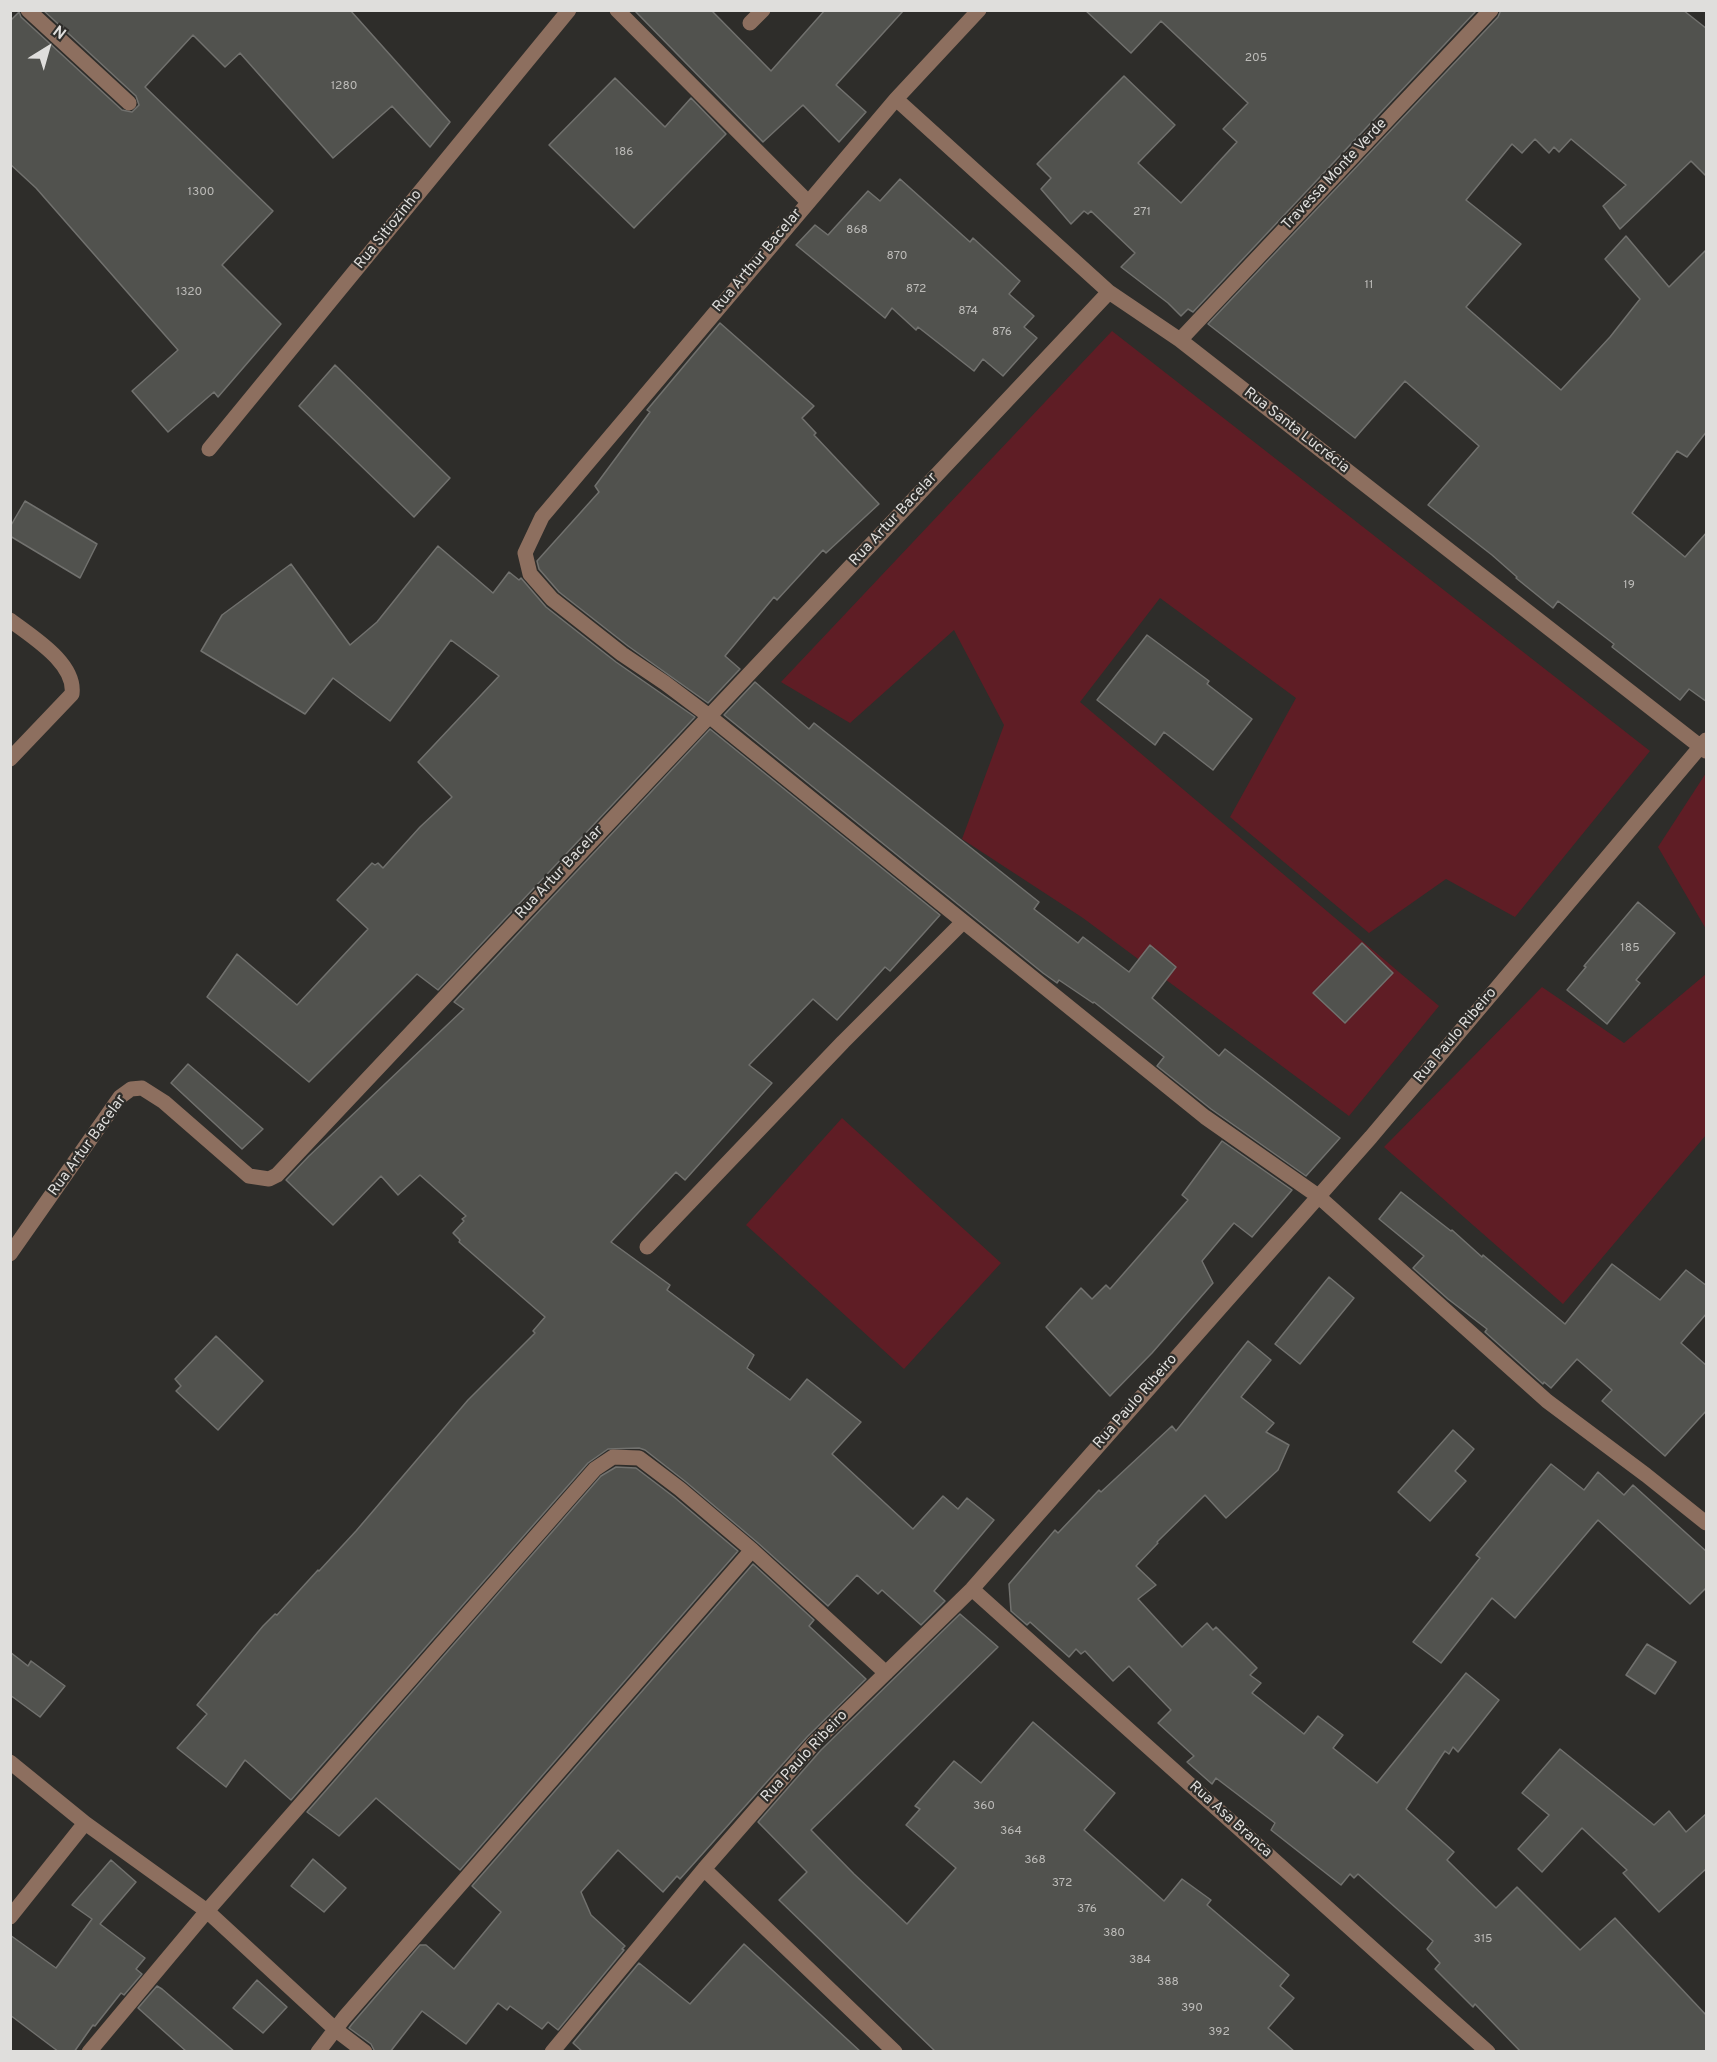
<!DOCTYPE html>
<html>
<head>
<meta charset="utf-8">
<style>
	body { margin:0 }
	#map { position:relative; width:1717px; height:2062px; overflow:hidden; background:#2e2d2a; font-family:Overpass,sans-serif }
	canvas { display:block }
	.frame { position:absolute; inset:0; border:12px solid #dfdedc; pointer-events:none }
	.north { position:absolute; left:18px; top:18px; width:60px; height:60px; -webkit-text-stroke:4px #2e2d2a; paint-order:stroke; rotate:37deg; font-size:16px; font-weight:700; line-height:24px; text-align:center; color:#dfdedc }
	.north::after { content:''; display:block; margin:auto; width:21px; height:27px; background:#dfdedc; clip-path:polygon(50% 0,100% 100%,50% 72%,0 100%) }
</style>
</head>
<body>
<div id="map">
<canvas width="1717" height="2062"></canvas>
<div class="frame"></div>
<div class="north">N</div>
</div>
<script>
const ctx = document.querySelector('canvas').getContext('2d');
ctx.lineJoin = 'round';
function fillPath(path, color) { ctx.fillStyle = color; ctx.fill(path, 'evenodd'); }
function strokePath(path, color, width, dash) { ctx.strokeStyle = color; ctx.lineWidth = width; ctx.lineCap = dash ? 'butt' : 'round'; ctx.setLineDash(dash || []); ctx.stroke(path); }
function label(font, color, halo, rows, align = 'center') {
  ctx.font = font + ' Overpass,sans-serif'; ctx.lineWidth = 4.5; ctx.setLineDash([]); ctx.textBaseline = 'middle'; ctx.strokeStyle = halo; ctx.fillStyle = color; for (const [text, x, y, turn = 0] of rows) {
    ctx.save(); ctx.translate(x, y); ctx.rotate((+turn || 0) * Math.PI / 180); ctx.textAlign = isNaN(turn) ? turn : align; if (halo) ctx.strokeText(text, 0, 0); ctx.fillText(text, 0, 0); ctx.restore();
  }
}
const green = new Path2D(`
	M1112,331L1650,751L1515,917L1446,879L1369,933L1230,817L1296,698L1160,598L1080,702L1439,1006L1349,1116L1083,918L962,839L1004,725L954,630L850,723L781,682Z
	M1706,773V929L1658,847Z
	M1706,974V1135L1563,1304L1384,1147L1542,987L1624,1043Z
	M842,1118L1001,1263L904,1369L746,1225Z`);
const building = new Path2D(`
	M43,10H350L450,122L430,147L392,106L333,158L240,53L225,67L193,35L145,87L273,211L222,265L281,324L218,397L214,392L168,432L132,391L178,350L36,188L10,164V21L19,12L21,17L122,110L132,112L139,105L136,96Z
	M634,10H711L771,71L825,10H904L836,85L866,112L839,142L803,105L763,142Z
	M1085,10H1477L1193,312L1188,309L1181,316L1168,303L1121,267L1135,253L1091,211L1088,214L1084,211L1071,224L1041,189L1051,178L1037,164L1124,76L1175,125L1138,163L1181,203L1237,142L1223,129L1248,103L1161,21L1131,53Z
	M1501,10H1683L1707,29V177L1691,161L1620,229L1603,206L1626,185L1571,139L1559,152L1554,147L1549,153L1535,139L1522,153L1512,144L1466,200L1521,244L1466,307L1561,390L1610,337L1640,299L1605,259L1626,236L1669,287L1707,249V431L1687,457L1677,451L1632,513L1685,557L1707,532V702L1689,689L1680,700L1612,647L1614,644L1558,601L1553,608L1516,578L1517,577L1492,555L1428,505L1479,446L1405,381L1355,438L1208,324L1498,17Z
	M615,78L665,127L691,98L726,134L634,228L549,145Z
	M900,179L970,242L973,238L1020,281L1009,294L1034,316L1024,327L1037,338L1003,376L983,359L974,371L918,327L916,330L892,308L885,318L796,245L815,225L828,235L868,191L880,201Z
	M720,323L814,406L802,418L816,433L814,435L879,504L826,553L823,550L777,600L774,597L725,656L740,669L708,703L628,646L559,592L539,569L537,561L599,492L595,486L650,412L647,410Z
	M335,365L450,478L414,517L299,406Z
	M25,501L97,544L80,578L10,536V527Z
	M438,546L493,593L509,572L519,580L521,578L546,607L616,662L695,717L438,990L417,974L309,1082L207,997L237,954L297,1005L368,929L337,900L372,863L375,865L378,863L383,868L420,827L452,797L418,762L499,676L451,640L390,721L333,678L305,714L201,651L222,615L291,564L350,645L377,622Z
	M1147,635L1209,681L1207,684L1252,719L1213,770L1164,732L1155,745L1097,700Z
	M755,682L809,729L814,723L1039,902L1034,909L1078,943L1083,937L1129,972L1150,945L1176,967L1152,998L1219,1056L1225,1049L1340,1138L1306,1176L1211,1109L1157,1066L1164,1057L1094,1002L1093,1003L1059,980L1057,983L1043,973L724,715Z
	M710,729L940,915L890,971L885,967L837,1020L813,999L749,1065L772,1083L685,1180L676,1172L611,1242L670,1285L667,1290L754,1355L747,1368L790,1400L807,1379L861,1422L832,1454L913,1529L943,1496L958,1509L967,1498L994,1520L934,1591L945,1601L921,1625L882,1590L878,1594L857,1575L828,1606L758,1543L686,1482L645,1450L639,1448L608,1449L588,1463L291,1800L245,1760L226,1787L177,1748L207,1714L197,1705L263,1626L275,1614L277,1615L318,1570L319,1571L356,1531L468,1400L535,1333L533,1331L545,1317L459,1242L460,1240L453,1233L464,1221L462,1219L466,1216L420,1175L398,1195L381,1176L333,1225L286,1180L309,1156L464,1009L454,1002Z
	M1638,902L1675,933L1636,980L1640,983L1607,1024L1567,990L1586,967L1584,966Z
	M1362,943L1393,973L1345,1023L1313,993Z
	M188,1064L263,1129L242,1149L171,1083Z
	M1222,1141L1292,1190L1252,1237L1234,1223L1202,1261L1213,1283L1152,1353L1110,1396L1046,1327L1081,1288L1092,1299L1106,1285L1110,1289L1188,1200L1182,1195Z
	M1401,1192L1451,1231L1452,1230L1482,1257L1483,1255L1565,1324L1612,1264L1660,1300L1686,1270L1707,1286V1313L1681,1343L1707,1366V1410L1665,1456L1602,1401L1612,1390L1577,1359L1551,1388L1544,1382L1543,1384L1485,1332L1487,1329L1448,1299L1413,1268L1424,1256L1379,1219Z
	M1329,1277L1354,1298L1300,1364L1275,1344Z
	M216,1336L263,1381L218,1430L176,1391L181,1386L175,1379Z
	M1248,1341L1271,1360L1241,1397L1274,1423L1266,1432L1289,1445L1278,1470L1226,1518L1205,1495L1157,1542L1158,1543L1136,1566L1156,1585L1138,1599L1182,1647L1207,1623L1213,1630L1216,1627L1257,1668L1250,1675L1261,1683L1252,1693L1304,1734L1318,1716L1343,1735L1333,1748L1377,1783L1466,1673L1499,1700L1458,1752L1453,1747L1449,1754L1445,1751L1406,1809L1454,1852L1447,1860L1496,1908L1517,1887L1580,1950L1615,1918L1707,2016V2052H1521L1475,2004L1473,2007L1435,1969L1440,1963L1427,1949L1433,1941L1358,1874L1354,1878L1350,1874L1341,1885L1271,1830L1275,1823L1216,1778L1212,1784L1187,1762L1194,1756L1158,1723L1171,1710L1129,1666L1113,1681L1085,1651L1081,1654L1076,1649L1069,1657L1030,1622L1027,1625L1011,1611L1009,1584L1055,1530L1058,1533L1099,1490L1101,1492L1172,1426L1176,1431Z
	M1453,1430L1474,1449L1455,1471L1466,1481L1430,1521L1398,1492Z
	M1551,1464L1584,1490L1598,1472L1624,1495L1633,1485L1707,1552V1587L1690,1604L1598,1520L1515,1618L1492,1598L1441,1663L1413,1642L1480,1558L1476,1555Z
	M616,1467L636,1468L674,1497L738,1551L460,1870L376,1798L339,1836L307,1812L601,1476Z
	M753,1564L814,1620L809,1626L866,1679L807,1737L680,1879L677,1876L663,1892L618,1850L581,1892L591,1915L625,1946L622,1949L624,1950L558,2030L548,2022L542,2029L510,2006L507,2010L498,2003L466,2044L422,2011L390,2052H375L371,2044L349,2028L352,2024L420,1945H426L454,1969L501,1912L472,1886Z
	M960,1614L998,1647L811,1830L854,1874L907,1924L956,1868L906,1825L920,1809L915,1806L954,1761L981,1783L1033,1722L1115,1793L1084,1830L1164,1901L1182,1879L1211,1900L1207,1905L1289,1975L1280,1986L1294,1998L1268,2028L1295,2052H936L779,1900L807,1872L758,1822L821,1750Z
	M1647,1644L1676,1662L1655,1694L1626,1675Z
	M10,1652L28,1666L31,1661L65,1686L40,1717L10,1695Z
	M1560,1749L1654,1825L1669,1811L1686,1832L1707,1813V1868L1659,1912L1623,1873L1627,1870L1582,1828L1542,1872L1518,1849L1549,1815L1522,1793Z
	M313,1859L346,1888L324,1912L291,1886Z
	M111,1860L136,1882L100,1924L145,1958L136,1969L142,1974L124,1995L121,1993L95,2026L93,2025L74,2052H59L10,2015V1935L56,1968L92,1919L72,1905Z
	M744,1944L861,2052H583L573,2043L639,1963L690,2004Z
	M257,1980L287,2007L263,2033L233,2008Z
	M157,1986L162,1989L235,2052H187L138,2008Z`);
const minor = new Path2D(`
	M28,10L129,103
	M617,10L808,202
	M979,10L896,99L542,517L525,553L530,574L552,599L622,654L665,683L709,716L1205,1117L1318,1196L1547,1401L1646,1475L1706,1523
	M750,23L763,10
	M896,99L1109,292L1180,340L1706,751
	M1180,340L1491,10
	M209,449L569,10
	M10,620C32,637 76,663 72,694L10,759
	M647,1247L843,1042L963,922
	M10,1254L120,1097L131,1089L142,1088L164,1102L249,1176L269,1179L277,1175L1109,292
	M972,1589L1488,2052
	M10,1762L85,1823L207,1911L336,2030L365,2052
	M704,1869L895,2052
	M10,1917L85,1823
	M89,2052L207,1911L595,1469L613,1457L639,1458L680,1489L752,1550L886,1673
	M318,2052L344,2018L752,1550
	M552,2052L704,1869L814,1743L972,1589L1371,1137L1706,740`);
const numberNames = [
	["205",1256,59],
	["1280",344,87],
	["186",624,153],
	["1300",201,193],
	["271",1142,213],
	["868",857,231],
	["870",897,257],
	["11",1369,286],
	["872",916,290],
	["1320",189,293],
	["874",968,312],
	["876",1002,333],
	["19",1629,586],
	["185",1630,949],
	["360",984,1807],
	["364",1011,1832],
	["368",1035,1861],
	["372",1062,1884],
	["376",1087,1910],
	["380",1114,1934],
	["315",1483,1940],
	["384",1140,1961],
	["388",1168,1983],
	["390",1192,2009],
	["392",1219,2033]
];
const streetNames = [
	["Travessa Monte Verde",1335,175,-47],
	["Rua Sitiozinho",389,230,-51],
	["Rua Arthur Bacelar",758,261,-50],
	["Rua Santa Lucrécia",1296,431,38],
	["Rua Artur Bacelar",894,520,-47],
	["Rua Artur Bacelar",560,873,-47],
	["Rua Paulo Ribeiro",1456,1036,-50],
	["Rua Artur Bacelar",88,1146,-54],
	["Rua Paulo Ribeiro",1136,1402,-49],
	["Rua Paulo Ribeiro",805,1757,-47],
	["Rua Asa Branca",1230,1820,42]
];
fillPath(green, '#5f1d25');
fillPath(building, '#51524e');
strokePath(building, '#71716e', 1.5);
strokePath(minor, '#8d6f5f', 15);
label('12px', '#bcbbb8', null, numberNames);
label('15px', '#dfdedc', '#2e2d2a', streetNames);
</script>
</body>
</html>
